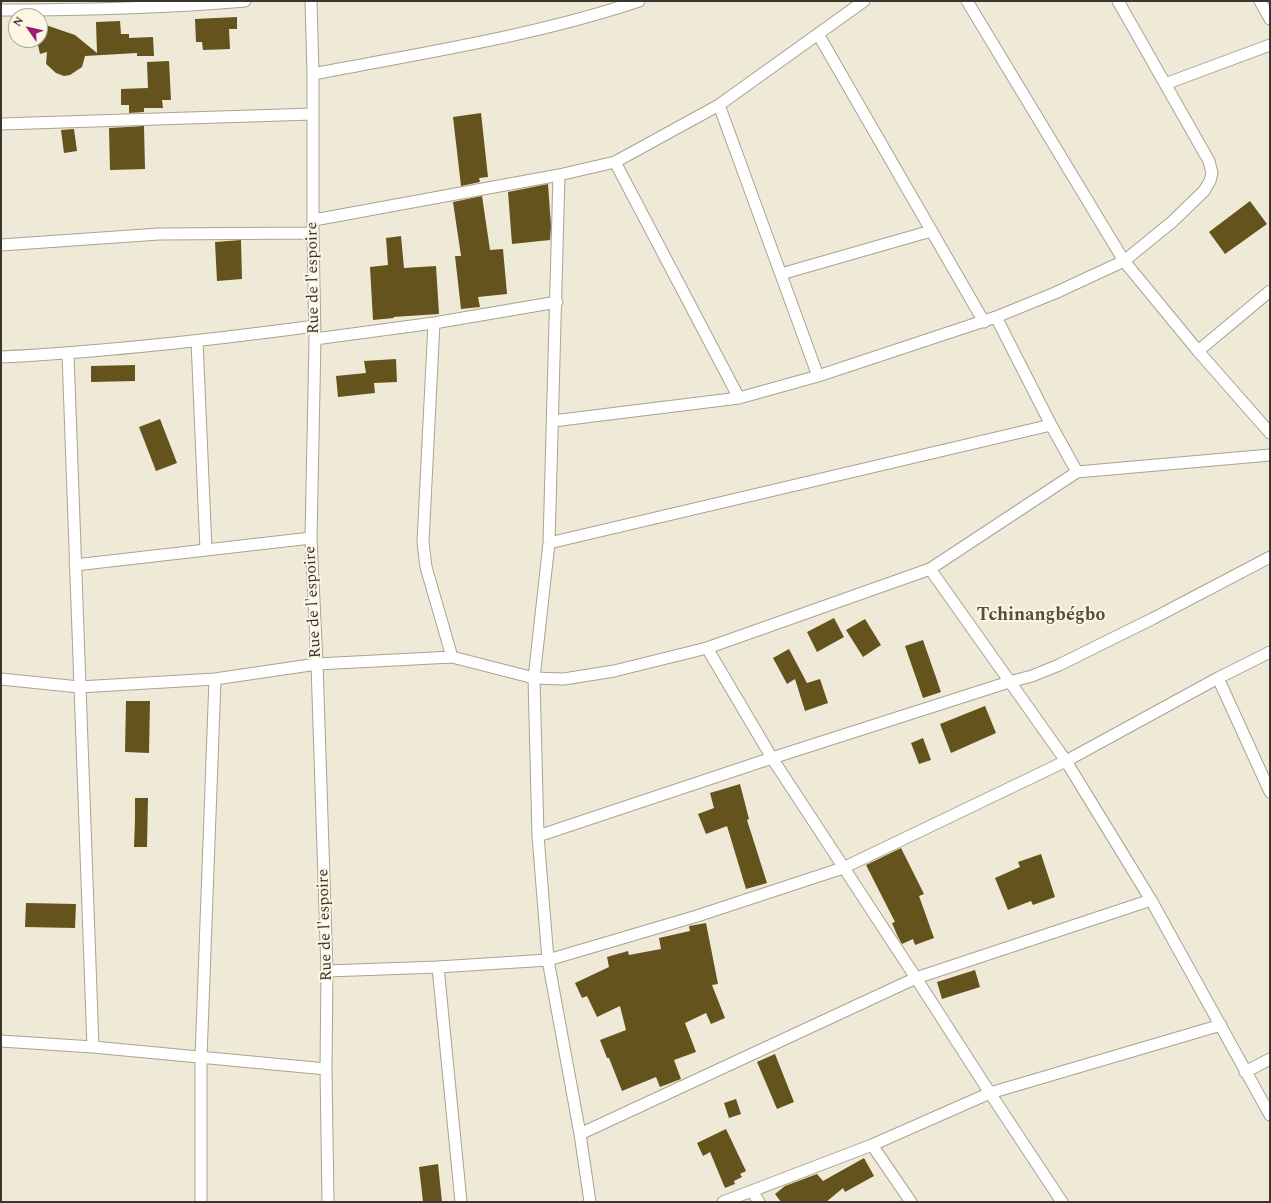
<!DOCTYPE html>
<html>
<head>
<meta charset="utf-8">
<style>
	body { margin:0 }
	#map { position:relative; width:1271px; height:1203px; overflow:hidden; background:#efe9d7; font-family:Spectral,serif }
	canvas { display:block }
	.frame { position:absolute; inset:0; border:2px solid #39362f; pointer-events:none }
	.north { position:absolute; left:8px; top:8px; width:40px; height:40px; box-sizing:border-box; background:#fdf6e4; border:1px solid #afa99c; border-radius:50%; rotate:304deg; font-size:11px; font-weight:700; line-height:16px; text-align:center; color:#39362f }
	.north::after { content:''; display:block; margin:auto; width:14px; height:18px; background:#961d78; clip-path:polygon(50% 0,100% 100%,50% 72%,0 100%) }
</style>
</head>
<body>
<div id="map">
<canvas width="1271" height="1203"></canvas>
<div class="frame"></div>
<div class="north">N</div>
</div>
<script>
const ctx = document.querySelector('canvas').getContext('2d');
ctx.lineJoin = 'round';
function fillPath(path, color) { ctx.fillStyle = color; ctx.fill(path, 'evenodd'); }
function strokePath(path, color, width, dash) { ctx.strokeStyle = color; ctx.lineWidth = width; ctx.lineCap = dash ? 'butt' : 'round'; ctx.setLineDash(dash || []); ctx.stroke(path); }
function label(font, color, halo, rows, align = 'center') {
  ctx.font = font + ' Spectral,serif'; ctx.lineWidth = 4; ctx.setLineDash([]); ctx.textBaseline = 'middle'; ctx.strokeStyle = halo; ctx.fillStyle = color; for (const [text, x, y, turn = 0] of rows) {
    ctx.save(); ctx.translate(x, y); ctx.rotate((+turn || 0) * Math.PI / 180); ctx.textAlign = isNaN(turn) ? turn : align; if (halo) ctx.strokeText(text, 0, 0); ctx.fillText(text, 0, 0); ctx.restore();
  }
}
const building = new Path2D(`
	M237,17V29H229L230,49L203,50L202,42H196L195,19Z
	M120,21L121,34H129V38L153,37L154,56H137V53L85,56L82,67L70,75L64,76L56,73L46,64L47,52L40,54L37,40H40V23L75,35L97,53L96,22Z
	M169,61L171,100H162L163,108H144V112L129,113V105H121V89L148,88L147,62Z
	M481,113L488,177L479,178L480,182L461,186L453,117Z
	M144,126L145,169L110,170L109,128Z
	M74,129L77,151L64,153L61,130Z
	M548,184L551,226L550,240L512,244L508,192Z
	M482,196L490,250L503,249L507,294L478,297L480,307L461,309L455,256H461L453,202Z
	M1250,201L1267,224L1225,254L1209,232Z
	M401,236L404,268L436,266L439,314L393,317L394,318L373,320L370,267L388,265L386,238Z
	M241,240L242,279L217,281L215,242Z
	M396,359L397,382L374,383L375,393L338,397L336,376L366,373L364,361Z
	M135,365V381L91,382V366Z
	M160,419L177,463L156,471L139,427Z
	M834,618L844,637L817,652L807,632Z
	M865,619L881,645L863,657L846,630Z
	M923,640L941,692L923,698L905,646Z
	M789,649L807,683L820,679L828,703L805,711L795,679L787,684L773,658Z
	M126,701H150L149,753L125,752Z
	M985,706L996,733L951,753L940,724Z
	M923,738L931,760L919,764L911,743Z
	M740,784L749,819L747,820L767,883L746,889L727,826L706,834L698,814L714,808L710,793Z
	M135,798H148L147,847H134L135,820Z
	M901,848L924,894L919,896L934,938L915,945L913,939L902,944L898,937L892,923L895,922L866,865Z
	M1041,854L1055,897L1033,905L1031,901L1008,910L995,878L1020,867L1018,862Z
	M26,903L76,904L75,928L25,927Z
	M706,923L718,984L712,985L725,1018L711,1024L706,1013L685,1023L696,1052L674,1060L681,1079L660,1087L656,1077L622,1091L609,1058H607L600,1040L626,1030L620,1006L597,1017L587,996L582,998L575,983L609,967L607,957L628,951L629,955L661,949L659,938L690,931L689,926Z
	M975,970L980,987L942,999L937,982Z
	M775,1054L794,1102L777,1109L757,1062Z
	M736,1099L741,1114L729,1118L724,1103Z
	M726,1129L746,1171L740,1174L742,1177L734,1181L735,1184L725,1188L710,1152L703,1156L697,1143Z
	M864,1158L874,1176L845,1192L843,1188L826,1202H781L775,1194L785,1186L817,1174L823,1181Z
	M438,1164L442,1202H423L419,1167Z`);
const street = new Path2D(`
	M311,1L313,74V233L315,339L311,538L317,664L327,971L326,1069L328,1202
	M967,1L1124,261L1198,351L1270,433
	M1260,1L1270,19
	M1,10C83,10 164,8 245,1
	M818,34L984,322
	M313,74C422,53 534,36 639,1
	M1165,84L1270,45
	M719,105L818,376
	M1,124L313,114
	M615,162L739,398
	M559,175L549,543L534,678L538,836L548,960L580,1134L590,1202
	M314,220L559,175L615,162L719,105L864,1
	M1,245L159,234L313,233
	M781,274L931,231
	M996,317L1051,425L1077,472
	M434,323L423,542L426,567L452,657
	M315,339L434,323L557,302
	M197,341L206,550
	M1198,351L1270,291
	M68,354L93,1047
	M1,357C106,352 210,340 315,326
	M553,421L739,398L818,376L996,317L1055,293L1124,261L1172,222L1204,191L1210,181L1212,173L1209,161L1118,1
	M549,543L1051,425
	M75,565L311,538
	M930,569L1066,761L1151,900L1270,1115
	M707,648L772,758L916,978L990,1093L1062,1202
	M1218,678L1270,792
	M1,679L79,687L215,679L317,664L452,657L534,678L564,679L614,671L707,648L930,569L1077,472L1270,455
	M538,836L772,758L1009,682L1032,676L1059,665L1152,619L1270,557
	M438,967L461,1202
	M327,971L438,967L548,960L697,916L843,868L1066,761L1218,678L1270,652
	M1,1041L93,1047L326,1069
	M1245,1072L1270,1059
	M580,1134L916,978L1151,900
	M872,1145L911,1202
	M752,1191L759,1202
	M201,1202V1058L215,679
	M723,1202L872,1145L990,1093L1221,1025`);
const streetNames = [
	["Rue de l'espoire",314,278,-91],
	["Rue de l'espoire",314,602,-93],
	["Rue de l'espoire",326,925,-92]
];
const quarterNames = [
	["Tchinangbégbo",1041,616]
];
fillPath(building, '#64531d');
strokePath(street, '#a9a392', 13);
strokePath(street, '#fff', 11);
label('16px', '#39362f', '#fdf6e4', streetNames);
label('bold 18px', '#534e3e', '#fdf6e4', quarterNames);
</script>
</body>
</html>
